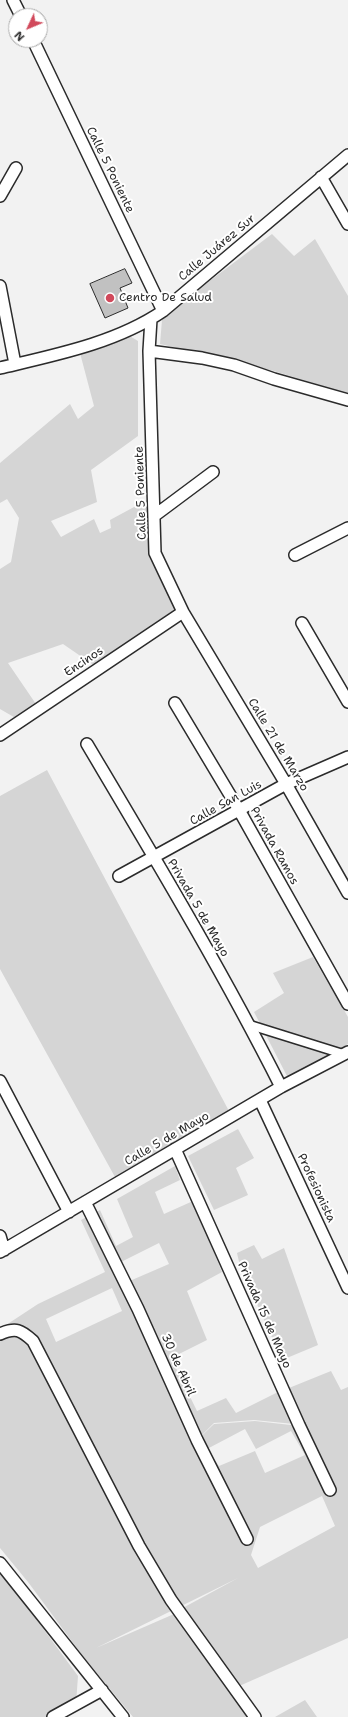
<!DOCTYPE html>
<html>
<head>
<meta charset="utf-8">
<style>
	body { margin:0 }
	#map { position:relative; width:348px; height:1717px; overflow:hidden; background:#f2f2f2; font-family:"Shantell Sans",sans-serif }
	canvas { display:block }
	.north { position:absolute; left:8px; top:8px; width:40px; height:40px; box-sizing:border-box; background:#fff; border:1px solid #aaa; border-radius:50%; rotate:226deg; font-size:11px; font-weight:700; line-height:16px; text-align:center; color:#2b2b2b }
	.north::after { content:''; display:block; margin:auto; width:14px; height:18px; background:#d1495b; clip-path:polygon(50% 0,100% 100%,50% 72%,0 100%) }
</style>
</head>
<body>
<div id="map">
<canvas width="348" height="1717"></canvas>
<div class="north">N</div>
</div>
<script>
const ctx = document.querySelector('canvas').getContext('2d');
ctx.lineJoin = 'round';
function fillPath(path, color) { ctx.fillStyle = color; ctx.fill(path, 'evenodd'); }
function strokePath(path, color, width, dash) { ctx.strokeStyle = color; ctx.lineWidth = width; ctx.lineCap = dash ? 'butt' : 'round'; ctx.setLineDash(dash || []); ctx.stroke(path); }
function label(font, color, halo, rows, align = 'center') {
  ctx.font = font + ' "Shantell Sans",sans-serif'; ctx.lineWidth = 4; ctx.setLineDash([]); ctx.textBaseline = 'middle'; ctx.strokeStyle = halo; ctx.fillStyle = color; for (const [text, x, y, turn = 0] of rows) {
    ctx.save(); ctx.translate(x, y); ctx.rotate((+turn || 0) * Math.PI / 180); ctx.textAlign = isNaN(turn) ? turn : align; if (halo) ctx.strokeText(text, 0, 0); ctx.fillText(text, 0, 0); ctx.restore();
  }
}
const green = new Path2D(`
	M272,234L294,256L315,239L348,296V394L274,371L160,344L162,320L167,313Z
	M128,335L138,341V436L91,470L97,502L51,521L61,537L94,519L100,533L111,528L110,520L147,500L149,557L177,612L95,666L63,644L8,663L38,707L19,720L0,709V569L11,562L19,518L7,499L0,503V463L70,404L78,419L94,406L80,353Z
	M47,770L229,1111L115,1177L0,969V796Z
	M313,957L348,1017V1044L288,1078L254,1012L284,993L273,973Z
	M238,1129L254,1158L236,1168L248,1195L214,1210L188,1156Z
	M175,1166L180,1180L155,1192L164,1214L193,1201L222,1272L187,1291L207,1340L171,1358L197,1411L226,1398L236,1413L278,1392L294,1424L254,1420L214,1423L193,1444L214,1424L255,1421L300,1426L284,1390L331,1371L341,1390L348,1387V1638L237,1687L179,1610L238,1578L96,1648L174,1614L249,1717H133L82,1655L28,1582L0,1548V1329L38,1304L105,1272L81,1220L100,1210L116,1246L133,1237L117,1199ZM159,1243L169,1264L125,1283L127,1281L121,1262ZM112,1288L122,1311L56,1342L46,1319ZM245,1429L256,1449L291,1431L305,1455L265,1473L255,1451L219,1466L207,1449ZM322,1496L335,1526L258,1568L251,1555L260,1527Z
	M254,1245L262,1259L284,1248L318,1345L282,1360L240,1266L237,1253Z
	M0,1570L78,1676L76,1704L50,1717H0Z
	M305,1700L317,1717H275Z`);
const building = new Path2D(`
	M125,269L132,283L120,288L128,308L105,318L90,284Z`);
const pedestrian = new Path2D(`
	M250,1025L343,1054`);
const minor = new Path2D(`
	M13,0L21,16
	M33,40L163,311
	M321,177L348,224
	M0,196L16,168
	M0,286L15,364
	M151,319L149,351L155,553L183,612L286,784L348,893
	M149,351L202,358L234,365L274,379L348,400
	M0,368C55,355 116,343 163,311L348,155
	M154,516L213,472
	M295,555L348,528
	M302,623L348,702
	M175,703L239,810L348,1004
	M0,735L183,612
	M87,744C154,857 222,970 281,1087
	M119,876L286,784L348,757
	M0,1081L69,1212
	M260,1100L348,1288
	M175,1149L299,1425L330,1490
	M85,1202L138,1309L197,1440L247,1539
	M0,1236L4,1250
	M0,1252L281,1087L348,1052
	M0,1334C16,1327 21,1330 33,1341L139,1546L171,1600L255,1717
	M0,1563L123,1717
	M53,1717L102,1690`);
const markers = [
	[110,298,5,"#d1495b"]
];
const streetNames = [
	["Calle 5 Poniente",110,170,64],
	["Calle Juárez Sur",217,248,-40],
	["Calle 5 Poniente",141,493,-92],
	["Encinos",84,662,-34],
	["Calle 21 de Marzo",278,745,59],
	["Calle San Luis",226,803,-29],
	["Privada Ramos",274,846,61],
	["Privada 5 de Mayo",198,908,60],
	["Calle 5 de Mayo",167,1139,-30],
	["Profesionista",316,1188,65],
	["Privada 15 de Mayo",264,1315,66],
	["30 de Abril",178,1365,66]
];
const poiNames = [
	["Centro De Salud",119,298]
];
fillPath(green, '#d5d5d5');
fillPath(building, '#c1c1c1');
strokePath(building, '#2b2b2b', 1);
strokePath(pedestrian, '#2b2b2b', 11);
strokePath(minor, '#2b2b2b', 14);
strokePath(pedestrian, '#fff', 8);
strokePath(minor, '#fff', 11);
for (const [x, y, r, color] of markers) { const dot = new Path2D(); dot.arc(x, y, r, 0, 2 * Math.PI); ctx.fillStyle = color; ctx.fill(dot); strokePath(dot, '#fff', 1.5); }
label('12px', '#2b2b2b', '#fff', streetNames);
label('12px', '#2b2b2b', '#fff', poiNames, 'left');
</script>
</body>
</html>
